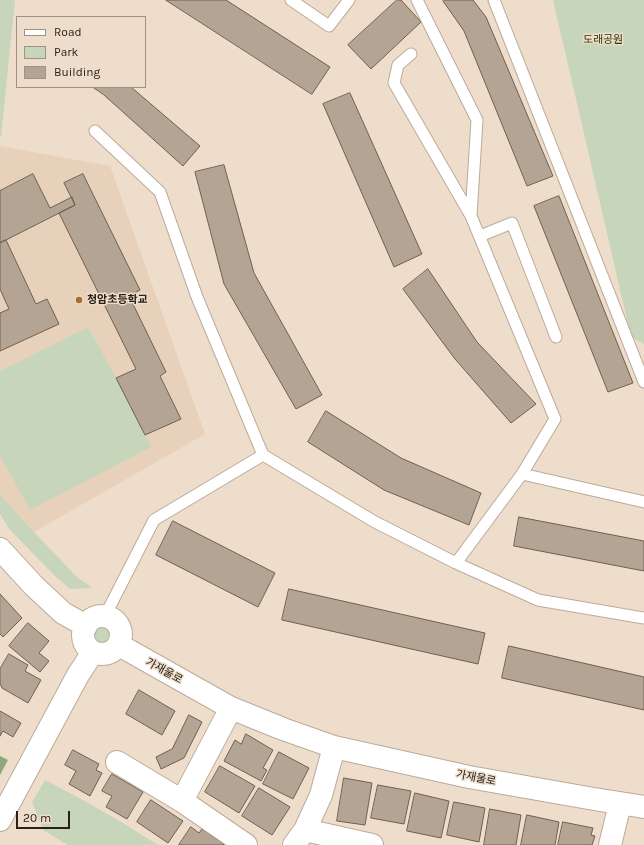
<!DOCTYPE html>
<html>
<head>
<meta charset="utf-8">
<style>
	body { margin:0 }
	#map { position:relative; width:644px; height:845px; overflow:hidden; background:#eeddcb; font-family:Karla,sans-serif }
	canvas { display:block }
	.legend { position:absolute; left:16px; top:16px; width:130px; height:72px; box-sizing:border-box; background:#eeddcb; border:1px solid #9e9284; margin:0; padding:5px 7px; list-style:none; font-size:12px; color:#27211a }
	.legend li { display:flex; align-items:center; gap:8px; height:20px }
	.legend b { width:20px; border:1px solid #9e9284 }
	.scale { position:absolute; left:16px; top:811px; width:54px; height:18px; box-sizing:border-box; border:2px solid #27211a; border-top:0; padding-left:5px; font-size:12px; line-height:14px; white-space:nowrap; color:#27211a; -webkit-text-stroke:3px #eeddcb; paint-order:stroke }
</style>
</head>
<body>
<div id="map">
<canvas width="644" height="845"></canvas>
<ul class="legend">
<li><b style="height:5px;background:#fff"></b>Road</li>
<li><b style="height:11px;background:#c7d6ba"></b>Park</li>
<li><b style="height:11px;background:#b4a493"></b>Building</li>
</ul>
<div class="scale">20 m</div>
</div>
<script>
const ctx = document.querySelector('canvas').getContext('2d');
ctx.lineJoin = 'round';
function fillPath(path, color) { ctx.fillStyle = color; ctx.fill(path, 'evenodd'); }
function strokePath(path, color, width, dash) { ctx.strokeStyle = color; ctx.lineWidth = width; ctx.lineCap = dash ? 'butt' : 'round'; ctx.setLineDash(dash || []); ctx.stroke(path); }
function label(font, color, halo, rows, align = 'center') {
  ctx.font = font + ' Karla,"Noto Sans KR",sans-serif'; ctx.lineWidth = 3; ctx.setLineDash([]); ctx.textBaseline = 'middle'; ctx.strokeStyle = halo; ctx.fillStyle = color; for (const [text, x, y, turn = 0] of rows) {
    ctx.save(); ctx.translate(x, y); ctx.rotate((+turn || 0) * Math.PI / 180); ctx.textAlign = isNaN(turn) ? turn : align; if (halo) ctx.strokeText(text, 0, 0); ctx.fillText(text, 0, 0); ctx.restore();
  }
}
const built = new Path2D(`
	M0,146L110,166L205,434L34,532L4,499L0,493Z`);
const green = new Path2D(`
	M0,0H15L1,137H0Z
	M553,0H644V344L631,337Z
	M88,327L116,378L151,447L30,510L0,455V371Z
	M0,493L4,499L34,532L78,578L93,588L70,589L55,576L10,530L0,514Z
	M91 635a11 11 0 1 1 22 0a11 11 0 1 1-22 0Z
	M45,780C84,800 121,821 158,845H68L43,830L32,802Z`);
const forest = new Path2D(`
	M0,756L8,760L0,775Z`);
const building = new Path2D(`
	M166,0H226L330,67L312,94Z
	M397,0H401L421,22L371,69L348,45Z
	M444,0H473L486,17L553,176L527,186L464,31L443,1Z
	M93,87H131L200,146L183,166L104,95Z
	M350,93L422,254L394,267L323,104Z
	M224,165L254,273L322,395L296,409L224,284L195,172Z
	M33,174L50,208L72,197L75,205L0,243V191Z
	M83,174L140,290L129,296L166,372L160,376L181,419L145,435L116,378L136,369L59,213L75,205L64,183Z
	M559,196L633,383L608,392L534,206Z
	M6,240L36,304L47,299L59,324L0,351V313L9,309L0,289V243Z
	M428,269L477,342L536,404L511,423L455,359L403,289Z
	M326,411L401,458L481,493L469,525L384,490L308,442Z
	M519,517L644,541V571L514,546Z
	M173,521L275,573L258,607L156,555Z
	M289,589L485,633L478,664L282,620Z
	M0,594L22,618L3,637L0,634Z
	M28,623L49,641L39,653L49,661L40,672L9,646Z
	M509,646L644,677V710L502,678Z
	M9,654L28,665L25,671L41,680L28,703L2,688L0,683V669Z
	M139,690L175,711L162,735L126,714Z
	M0,711L21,723L13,737L3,731L0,736Z
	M189,715L202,722L184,758L161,769L156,757L172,749Z
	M246,734L273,750L263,768L267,770L261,781L224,761L235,740L241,744Z
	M73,750L99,764L96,770L102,773L90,796L69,784L76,771L65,765Z
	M279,752L309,768L293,799L263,784Z
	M220,766L255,786L239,813L205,792Z
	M112,774L143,792L127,819L106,807L112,796L102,791Z
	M344,778L372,783L365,825L337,821Z
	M378,785L411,791L404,824L371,818Z
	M259,788L290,807L272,835L242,816Z
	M415,793L449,801L441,838L407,831Z
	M151,800L183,821L168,843L137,822Z
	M454,802L485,808L479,842L447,835Z
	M490,809L521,815L516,845H484Z
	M527,815L559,822L555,845H521Z
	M563,822L593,828L591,835L595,836L592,845H558Z
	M191,827L199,833L202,829L224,844L223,845H179Z`);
const lane = new Path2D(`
	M291,0L329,26L349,0
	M417,0L477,120L471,216L555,419L522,474L456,563
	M494,0L644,382
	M411,54L398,65L394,83L471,216
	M95,131L160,192L197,297L263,455L375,522L456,563L538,600L644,618
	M480,236L512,223L556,337
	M522,474L644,502
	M105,616L154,520L263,455`);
const street = new Path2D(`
	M0,549L34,586L63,613L86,626
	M83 635a19 19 0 1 1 38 0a19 19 0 1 1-38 0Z
	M119,645L231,708L283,729L334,747L469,777L594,799L644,807
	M117,762L182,801L246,845
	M182,801L231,708
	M0,820L78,675L93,652
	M305,830L372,845
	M294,845L305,830L321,795L334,747
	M610,845L620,804`);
const markers = [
	[79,300,4,"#a66d2c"]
];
const parkNames = [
	["도래공원",603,40]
];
const poiNames = [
	["청암초등학교",87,300]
];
const streetNames = [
	["가재울로",164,671,29],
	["가재울로",476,778,11]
];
fillPath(built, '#e8d1ba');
fillPath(green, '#c7d6ba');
fillPath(forest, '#91a67d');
fillPath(building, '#b4a493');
strokePath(building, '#6e6050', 1);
strokePath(lane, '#bbab9a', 13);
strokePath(street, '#bbab9a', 24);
strokePath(lane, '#fff', 11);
strokePath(street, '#fff', 22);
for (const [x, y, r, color] of markers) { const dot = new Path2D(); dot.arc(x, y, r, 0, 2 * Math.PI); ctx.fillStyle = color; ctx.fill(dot); strokePath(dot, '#eeddcb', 1.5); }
label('11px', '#253e00', '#eeddcb', parkNames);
label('bold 11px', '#27211a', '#eeddcb', poiNames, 'left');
label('11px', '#27211a', '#eeddcb', streetNames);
</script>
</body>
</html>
